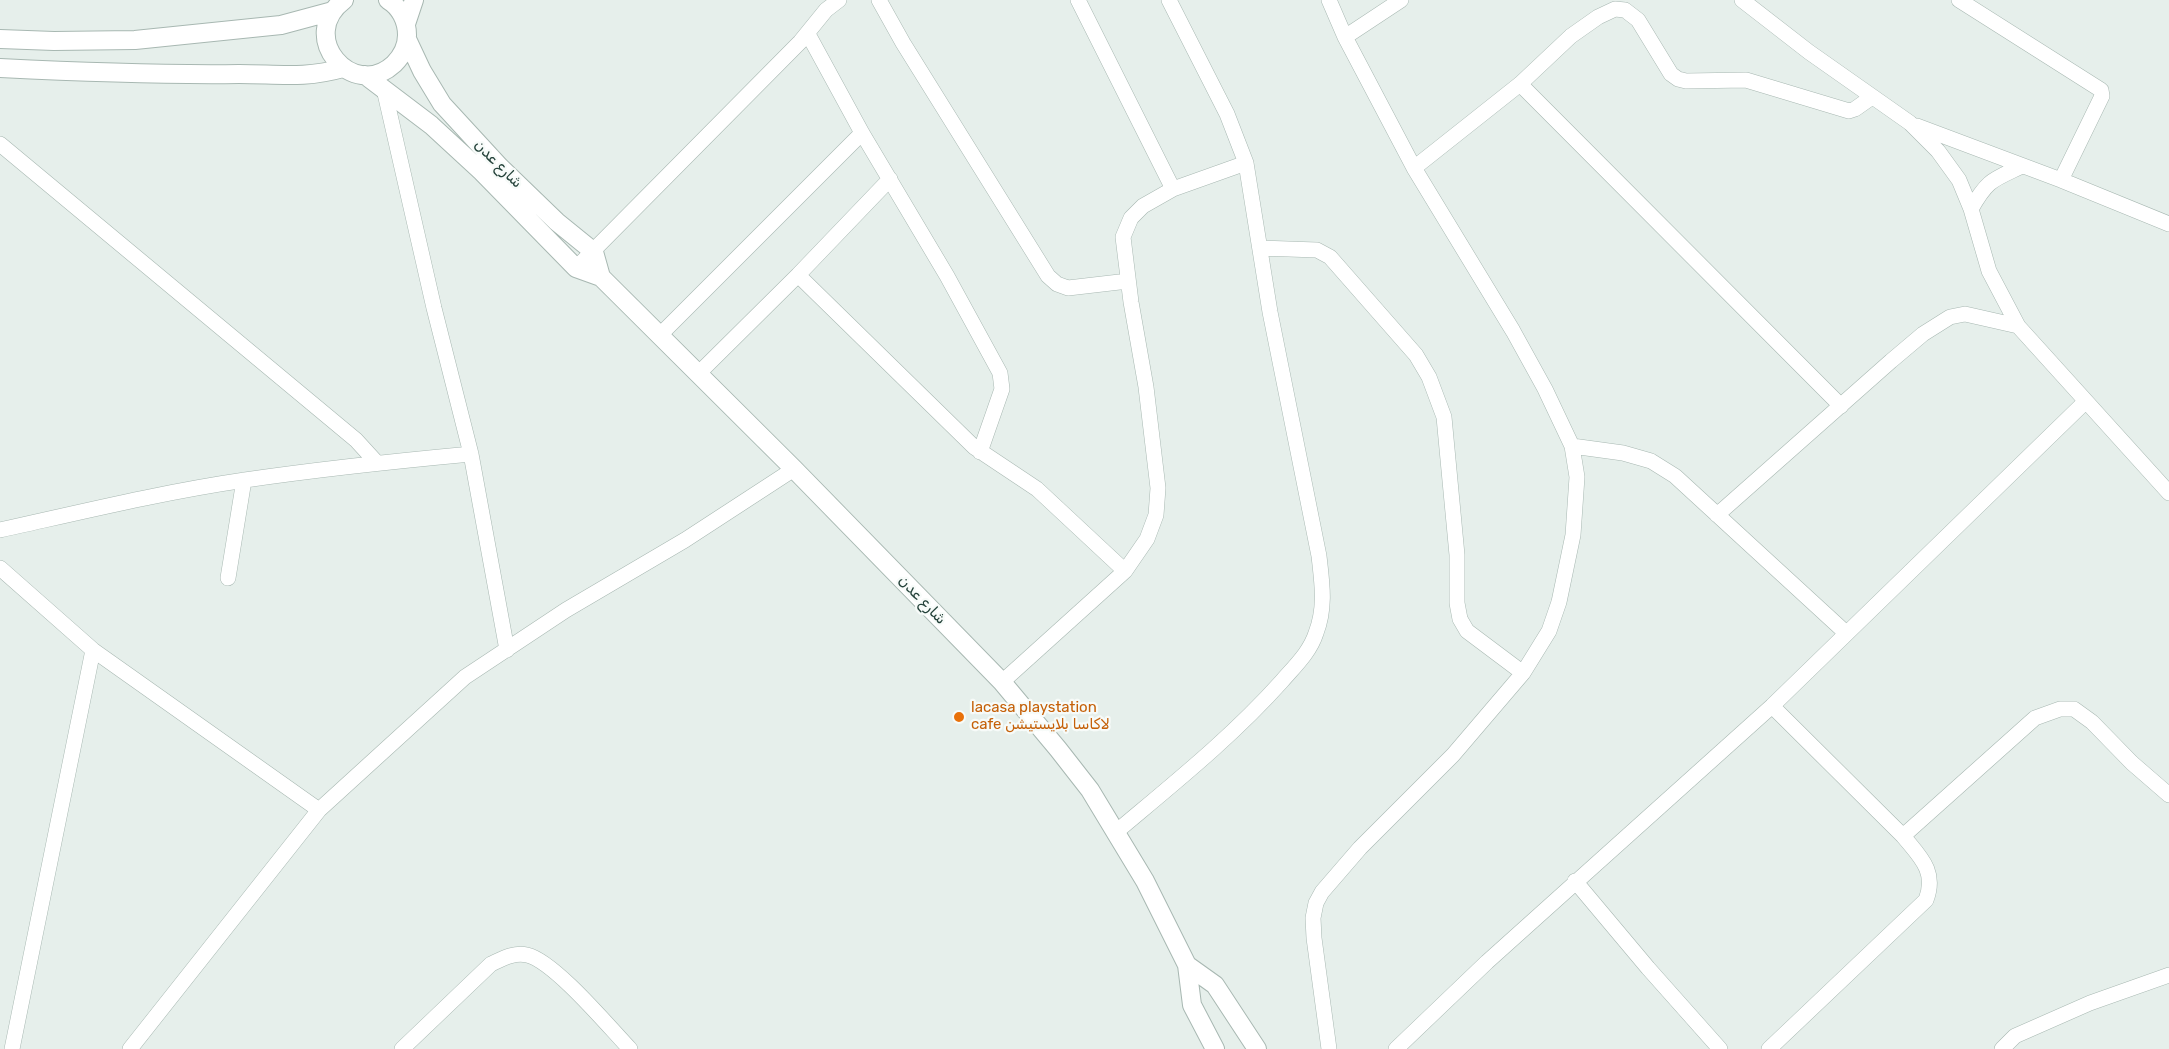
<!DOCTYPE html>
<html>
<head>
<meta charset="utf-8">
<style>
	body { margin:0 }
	canvas { display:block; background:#e6efeb }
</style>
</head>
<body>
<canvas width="2169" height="1049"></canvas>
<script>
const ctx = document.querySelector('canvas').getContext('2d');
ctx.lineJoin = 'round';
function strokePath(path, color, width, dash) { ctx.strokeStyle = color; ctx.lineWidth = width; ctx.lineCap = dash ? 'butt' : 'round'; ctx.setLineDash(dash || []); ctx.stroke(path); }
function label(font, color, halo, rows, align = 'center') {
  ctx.font = font + ' Rubik,Vazirmatn,sans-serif'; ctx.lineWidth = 4.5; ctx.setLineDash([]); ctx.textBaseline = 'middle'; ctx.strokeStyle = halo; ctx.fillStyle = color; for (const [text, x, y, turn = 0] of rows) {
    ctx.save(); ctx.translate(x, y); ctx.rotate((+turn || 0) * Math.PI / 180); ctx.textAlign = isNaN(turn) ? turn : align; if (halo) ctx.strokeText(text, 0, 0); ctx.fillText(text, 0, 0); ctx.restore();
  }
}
const minor = new Path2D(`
	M879,0L903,43L1048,276L1057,284L1068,288L1128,281
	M1078,0L1173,189
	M1329,0L1345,37L1414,168L1513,331L1545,389L1572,446L1577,477L1573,535L1559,602L1549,631L1523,673L1453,755L1360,848L1322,892L1316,903L1313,918L1314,938L1329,1049
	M1742,0L1809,52L1910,123L1938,151L1959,180L1971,209L1989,271L2018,326L2169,493
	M1959,0L2101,90L2102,96L2061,180
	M808,34L862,133L947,276L1000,373L1002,389L980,452
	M1345,37L1401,0
	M1520,84L1841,406
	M384,89L434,308L471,454L507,650
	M1917,126L2061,180L2169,224
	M0,144L356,440L377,463
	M1414,168L1520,84L1571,36L1598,17L1615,9L1625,10L1638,20L1671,74L1678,79L1686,81L1746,80L1849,111L1855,109L1872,97
	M1971,209C1988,179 1993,180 2022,166
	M1260,248L1317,250L1330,257L1416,355L1429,377L1444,417L1457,555V603L1460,619L1467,631L1523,673
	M576,268L800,42L826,10L839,0
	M798,275L974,447L1037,489L1125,571
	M659,336L862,133
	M698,374L798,275L890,179
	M1572,446L1623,453L1651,461L1675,476L1846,633
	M1717,515L1891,361L1923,334L1950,317L1965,314L2018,326
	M0,530C81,512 163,492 245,480C320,469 396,461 471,454
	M0,568L93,650L319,810
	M228,578L244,480
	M1002,682L1125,571L1147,539L1156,515L1158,488L1146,387L1131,302L1123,237L1131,218L1143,206L1173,189L1246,163
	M1116,832C1173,784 1232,737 1282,681C1295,666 1310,652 1316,633C1326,607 1322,583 1319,556L1270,312L1246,163L1227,114L1169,0
	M1903,836L2035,718L2060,709H2074L2092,722L2132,763L2169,795
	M1575,881L1648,968L1720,1049
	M12,1049L93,650
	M130,1049L319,810L465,677L566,610L685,540L794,469
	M402,1049L491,964C502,959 514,952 527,955C554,961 609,1027 630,1049
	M1396,1049L1487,962L1772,706L2085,402
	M1769,1049L1926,900C1937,871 1920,857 1903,836L1772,706
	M2002,1049L2015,1036L2090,1003L2169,975`);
const tertiary = new Path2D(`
	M344,0C296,36 353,102 394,64C402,56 407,46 407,35C407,21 400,7 388,0
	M406,24L414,0
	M0,39L54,41L135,40L281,25L333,11
	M407,39L422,71L442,104L500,167L557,222L594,252L601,277
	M0,68C80,72 159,75 239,74C278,74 304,79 343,68
	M365,75L431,125L482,172L576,268L601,277L794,469L1002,682L1058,749L1090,790L1145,881L1187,965L1192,1005L1215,1049
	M1187,965L1215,985L1257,1049`);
const markers = [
	[959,717,6,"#e8710a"]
];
const streetNames = [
	["شارع عدن",498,164,45],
	["شارع عدن",922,600,46]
];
const foodNames = [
	["lacasa playstation",971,708],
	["cafe لاكاسا بلايستيشن",971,725]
];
strokePath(minor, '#a8b8b2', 16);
strokePath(tertiary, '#a8b8b2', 20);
strokePath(minor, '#fff', 15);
strokePath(tertiary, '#fff', 18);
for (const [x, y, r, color] of markers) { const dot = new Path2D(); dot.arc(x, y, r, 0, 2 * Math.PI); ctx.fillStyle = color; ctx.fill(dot); strokePath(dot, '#f7fbf9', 2); }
label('15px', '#24423a', '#f7fbf9', streetNames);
label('15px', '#c56008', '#f7fbf9', foodNames, 'left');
</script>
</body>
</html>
